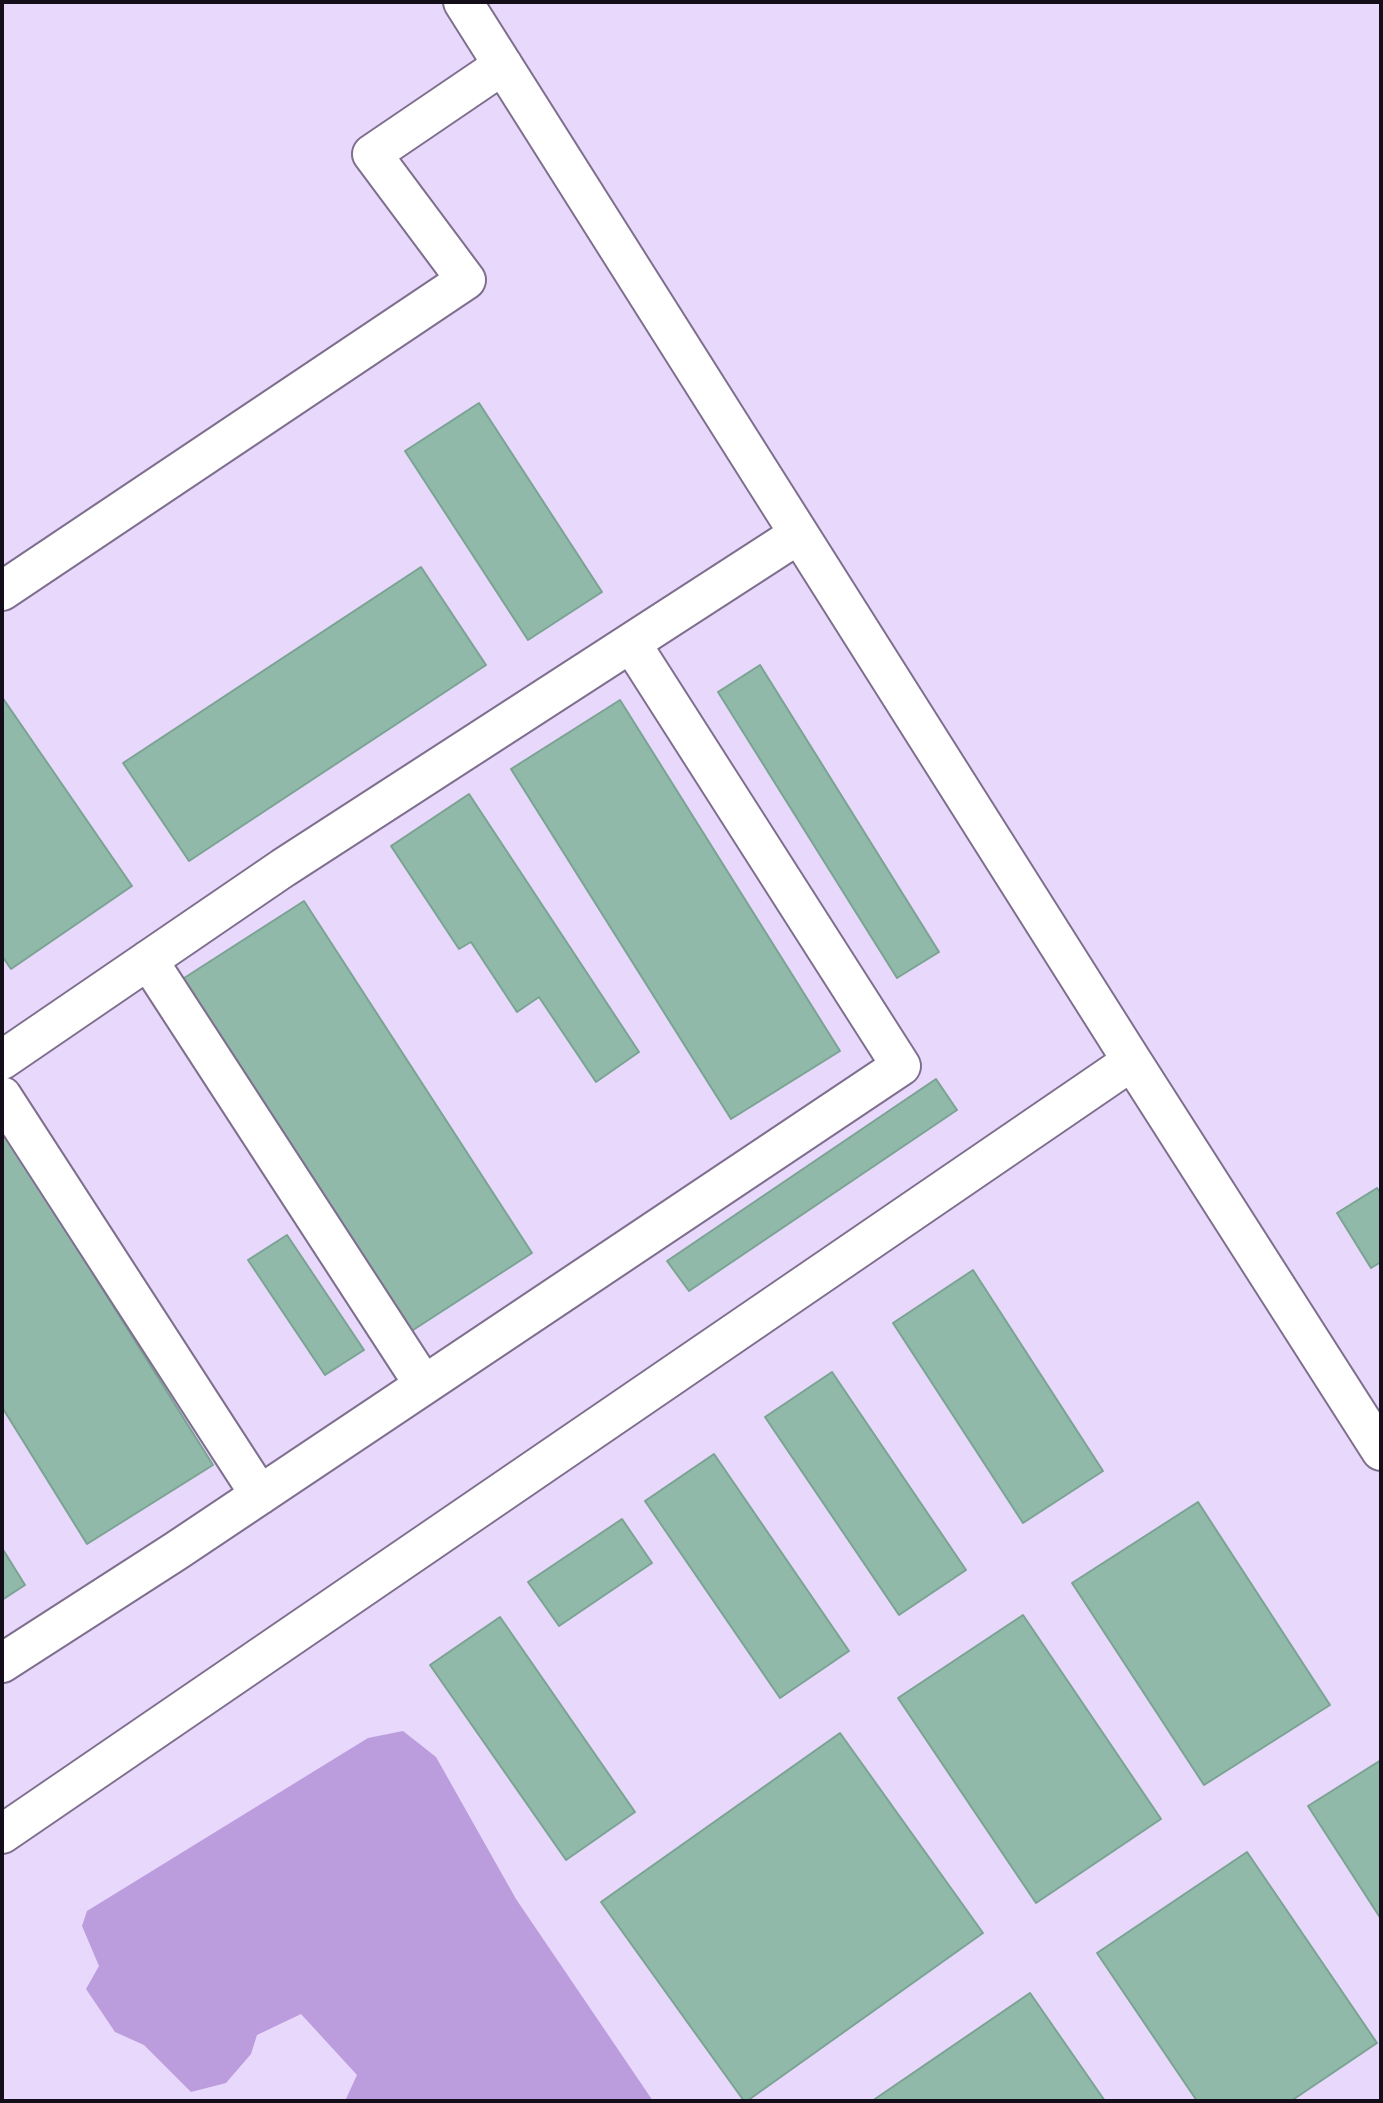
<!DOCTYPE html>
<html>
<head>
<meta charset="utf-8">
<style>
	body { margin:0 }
	#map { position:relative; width:1383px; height:2103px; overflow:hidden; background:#e8d8fb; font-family:Arial,sans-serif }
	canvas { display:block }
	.frame { position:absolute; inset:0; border:4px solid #140e1a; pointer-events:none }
</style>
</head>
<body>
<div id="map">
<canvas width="1383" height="2103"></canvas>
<div class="frame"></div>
</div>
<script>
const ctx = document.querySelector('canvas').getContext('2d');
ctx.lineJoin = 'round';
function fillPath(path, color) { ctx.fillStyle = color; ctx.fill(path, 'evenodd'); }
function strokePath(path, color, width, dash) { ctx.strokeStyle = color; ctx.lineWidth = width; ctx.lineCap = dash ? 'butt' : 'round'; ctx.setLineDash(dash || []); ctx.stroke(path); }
const water = new Path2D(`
	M403,1731L436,1757L516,1899L653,2101H345L357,2075L301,2014L257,2035L251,2054L226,2083L191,2092L144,2045L115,2032L86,1989L99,1966L82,1926L87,1911L368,1738Z`);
const building = new Path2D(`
	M479,403L602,592L528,640L405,451Z
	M421,567L486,665L189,861L123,763Z
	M760,665L939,952L897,978L718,692Z
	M2,697L132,886L11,969L2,956Z
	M620,700L840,1051L731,1119L511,769Z
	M469,794L639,1052L596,1082L539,997L517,1012L471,942L459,949L391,846Z
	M304,901L532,1253L410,1332L181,980Z
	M936,1079L957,1110L689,1291L667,1261Z
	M2,1129L213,1465L87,1544L2,1407Z
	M1377,1188L1381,1194V1262L1371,1268L1337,1213Z
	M287,1235L364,1350L325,1375L248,1260Z
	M973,1270L1103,1471L1023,1523L893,1323Z
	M832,1372L966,1570L899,1615L765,1417Z
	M714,1454L849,1651L780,1698L645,1501Z
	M1198,1502L1330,1705L1204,1785L1072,1583Z
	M622,1519L652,1563L559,1626L528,1582Z
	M2,1548L25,1585L2,1600Z
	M1023,1615L1161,1819L1036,1903L898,1698Z
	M500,1617L635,1812L566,1860L430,1665Z
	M840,1733L983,1933L747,2101H744L601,1902Z
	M1381,1760V1919L1308,1806Z
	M1247,1852L1377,2043L1291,2101H1197L1097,1953Z
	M1030,1993L1105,2101H872Z`);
const minor = new Path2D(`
	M463,2L1132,1061L1381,1451
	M2,591L466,280L372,154L503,65
	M148,960L424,1385
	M2,1060L283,868L799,534
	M2,1096L260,1495
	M2,1663L176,1551L901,1066L631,643
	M2,1834L1132,1061`);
fillPath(water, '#bb9cdd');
fillPath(building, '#90b9a9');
strokePath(building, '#7aa393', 2);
strokePath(minor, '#7e6f8e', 42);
strokePath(minor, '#fff', 38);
</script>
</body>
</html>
